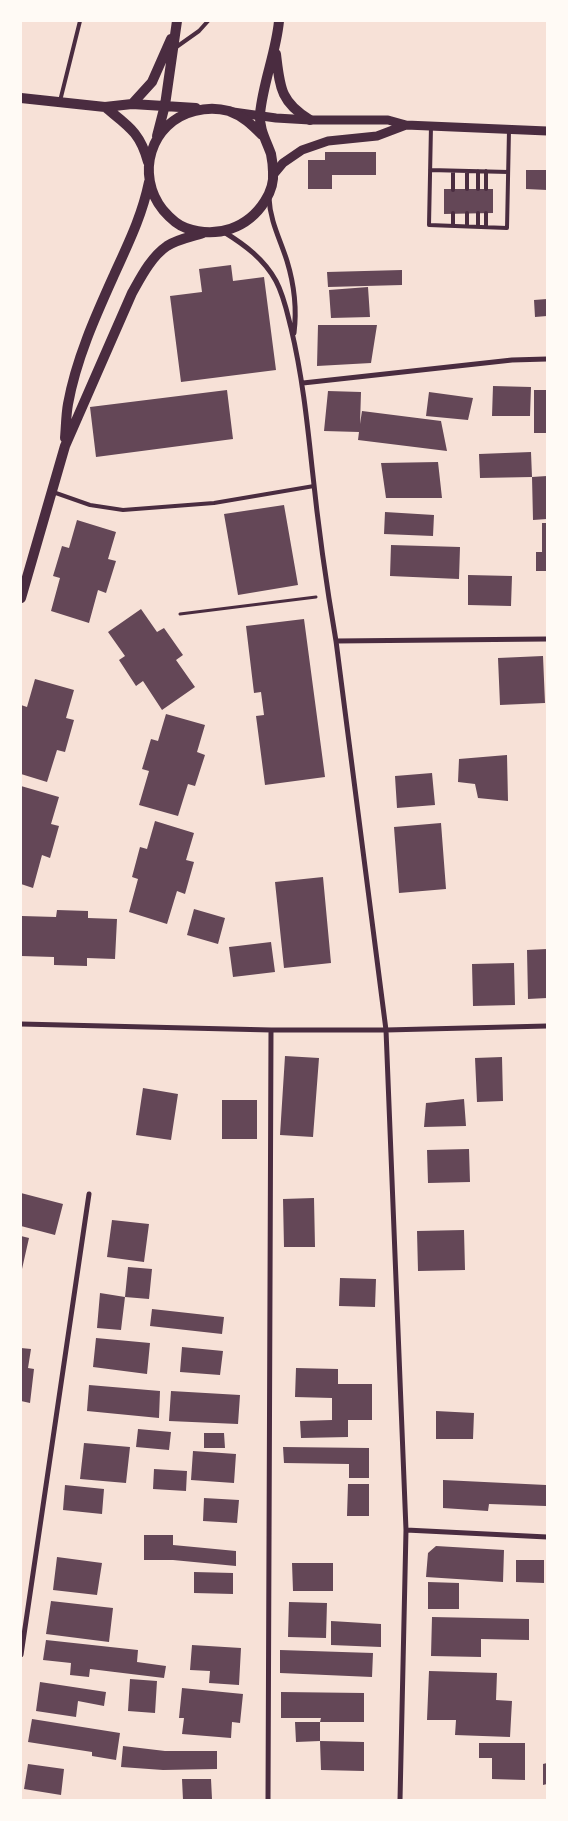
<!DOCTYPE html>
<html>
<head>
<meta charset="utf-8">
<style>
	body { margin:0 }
	#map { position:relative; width:568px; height:1821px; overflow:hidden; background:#f7e1d7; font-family:"PT Sans",sans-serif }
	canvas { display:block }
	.frame { position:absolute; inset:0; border:22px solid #fffaf5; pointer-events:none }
</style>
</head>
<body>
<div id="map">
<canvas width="568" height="1821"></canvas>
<div class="frame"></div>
</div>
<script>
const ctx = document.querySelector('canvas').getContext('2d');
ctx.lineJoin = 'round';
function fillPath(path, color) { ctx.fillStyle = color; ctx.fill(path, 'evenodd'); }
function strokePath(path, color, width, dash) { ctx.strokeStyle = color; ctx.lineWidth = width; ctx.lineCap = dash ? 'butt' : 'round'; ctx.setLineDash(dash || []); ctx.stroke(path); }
const building = new Path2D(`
	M325,152H376V175H332V189H308V160H325Z
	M526,170H547V190L526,189Z
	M444,189H493V213L444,214Z
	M231,265L233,281L264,277L276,370L181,382L170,296L202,292L199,269Z
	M402,270V285L328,287L327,272Z
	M368,287L370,317L331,318L329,290Z
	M547,299V316L535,317L534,300Z
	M318,325H377L371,363L317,366Z
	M493,386L531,387L530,416H492Z
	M227,390L233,439L96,457L90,407Z
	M534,390H547V433H534Z
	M328,391L361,392L360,424L362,411L441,421L447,451L358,440L359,432L324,431Z
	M429,392L473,398L468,420L426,416Z
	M531,452L532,477L547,476V519L533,520L532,477L480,478L479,454Z
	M438,462L442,498H386L381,463Z
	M284,505L298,585L238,595L224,514Z
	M385,512L434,515L433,536L384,534Z
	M77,520L116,532L108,559L116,561L106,593L98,590L89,623L51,611L60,578L53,576L62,546L69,548Z
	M542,523H547V571H536V552H542Z
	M391,545L460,547L459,579L390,576Z
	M468,575L512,576L511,606L468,605Z
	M141,609L157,632L164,628L183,655L176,660L195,687L162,710L143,681L136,686L119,660L125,656L108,632Z
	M304,619L325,777L265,785L256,716L264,715L261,692L254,693L246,626Z
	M543,656L545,703L500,705L498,658Z
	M35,679L74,690L66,718L74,720L65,752L57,750L47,782L21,774V705L27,707Z
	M166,714L205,725L197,752L205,755L195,786L188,784L178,816L139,805L149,771L142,769L151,739L158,741Z
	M507,755L508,801L478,798L475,784L458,782L459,759Z
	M432,773L435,805L397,808L395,776Z
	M21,786L59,797L51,824L59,826L50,858L42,855L33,888L21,884Z
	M155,821L194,833L186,860L194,862L185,894L177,891L167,924L129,912L138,879L132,877L140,847L147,849Z
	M441,823L446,889L399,893L394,827Z
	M323,877L331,963L284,968L275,882Z
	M194,909L225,918L218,944L187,935Z
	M57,910L88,911V918L117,919L115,959L87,958V966L54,965V957L21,956L22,916L56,917Z
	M271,942L275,972L233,977L229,947Z
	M547,949V998L528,999L527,950Z
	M514,963L515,1005L473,1006L472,964Z
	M285,1056L319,1058L313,1137L280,1135Z
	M502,1057L503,1101L477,1102L475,1058Z
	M143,1088L178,1094L171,1140L136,1135Z
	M464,1099L466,1126L424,1127L426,1103Z
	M222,1100H257V1139H222Z
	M469,1149L470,1182L428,1183L427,1150Z
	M21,1193L63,1204L55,1235L21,1226Z
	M314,1198L315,1247H284L283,1199Z
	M112,1220L149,1224L144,1262L107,1257Z
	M464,1230L465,1270L418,1271L417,1231Z
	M21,1236L29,1238L22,1269H21Z
	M128,1267L152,1269L149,1299L125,1297Z
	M340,1278L376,1279L375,1307L339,1306Z
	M100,1293L125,1297L121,1330L97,1328Z
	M152,1309L224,1317L222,1334L150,1326Z
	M96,1338L150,1343L147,1374L93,1367Z
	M182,1347L223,1351L220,1375L180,1372Z
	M21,1348L31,1349L28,1368L34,1369L30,1403L21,1401Z
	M296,1368L338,1369V1384H372V1420H348V1437L301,1438L300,1421L332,1420V1398L295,1397Z
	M89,1385L160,1391L159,1418L87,1411Z
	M171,1391L240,1395L238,1424L169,1421Z
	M436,1411L474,1413L473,1439H436Z
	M138,1429L171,1432L169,1450L136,1447Z
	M204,1433H224L225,1448H204Z
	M84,1443L130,1447L126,1483L80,1479Z
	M283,1447L369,1448V1478H349V1464L284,1463Z
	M193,1451L236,1454L234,1483L191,1480Z
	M154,1469L187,1471L186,1491L153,1489Z
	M443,1480L546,1485V1506L489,1504L488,1511L443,1508Z
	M348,1484H369V1516H347Z
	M65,1485L104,1489L102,1514L63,1510Z
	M204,1498L239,1500L237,1523L203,1521Z
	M144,1535H173V1545L236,1551V1566L173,1560H144Z
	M436,1546L504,1550L503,1582L426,1577L428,1553Z
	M57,1557L102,1563L97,1595L53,1590Z
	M516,1560H544V1583L516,1582Z
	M292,1563H333V1591H293Z
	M194,1572L233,1573V1594L194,1593Z
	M428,1582L459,1583V1609H428Z
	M51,1601L113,1608L109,1642L46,1634Z
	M289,1602L327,1603L326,1638L288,1637Z
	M432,1617L529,1619V1640L481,1639V1657L431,1656Z
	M331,1621L381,1624V1647L331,1645Z
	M46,1640L138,1650L137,1662L166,1666L164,1678L90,1669L89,1677L70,1675L71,1663L43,1660Z
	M192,1645L241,1648L239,1685L209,1683L210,1671L190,1670Z
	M280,1650L373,1653L372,1677L280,1673Z
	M429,1671L497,1673L496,1700L512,1701L510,1737L455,1735L456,1720H427Z
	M130,1679L157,1681L155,1713L128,1711Z
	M40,1682L106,1692L104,1706L78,1701L76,1717L36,1711Z
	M182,1688L243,1694L240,1723L232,1722L231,1738L182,1734L184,1718H179Z
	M281,1692L364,1693V1722H320L321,1718H281Z
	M32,1719L120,1733L116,1760L92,1756V1752L28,1742Z
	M295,1722H320V1741L364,1742V1771L321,1770L320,1741L296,1742Z
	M479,1743H525V1780L492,1779V1758H479Z
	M123,1746L165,1751H217V1769L163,1770L121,1767Z
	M547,1763V1784L543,1785V1764Z
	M28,1764L64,1769L61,1795L24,1789Z
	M182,1779H211L212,1799L183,1800Z`);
const path = new Path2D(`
	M180,614L316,597`);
const service = new Path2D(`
	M175,48L199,31L208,21
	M60,101L80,21
	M431,126L429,225L507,228L509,130
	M430,170L508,172
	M453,171V190
	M467,171V189
	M478,171V189
	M486,171V189
	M453,213V226
	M467,213V226
	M478,213V227
	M486,213V227
	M53,492L90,505L123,510L214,503L314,486`);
const minor = new Path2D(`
	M269,198C270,221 280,239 287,261C294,284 297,309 294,333
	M224,232C245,245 264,259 276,281C284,296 287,312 291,328C302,374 307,420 312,467C318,525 326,583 336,641L386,1030L406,1530L400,1800
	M303,383L512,360L547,359
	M336,641L547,639
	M21,1024L271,1030H386L547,1026
	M406,1530L547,1537
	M21,1655L89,1194
	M268,1800L271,1030`);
const tertiary = new Path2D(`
	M233,112L276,118L310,120H388L406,125L547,131
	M273,175L283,163L302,150L328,141L377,136L406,125`);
const secondary = new Path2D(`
	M276,54C280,87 280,102 310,120
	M21,98L105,107L132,104L196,108
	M132,104L152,82L171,39
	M105,107C128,126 140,132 148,162
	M262,135C252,125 243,116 229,111C218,108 206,108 195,111C150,122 135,175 163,210C169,217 177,225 186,228C217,239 248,228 265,201C270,193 274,182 273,172C273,167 272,159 271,154C266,140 259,129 260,114C263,82 276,53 279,21
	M157,136L165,105L177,21
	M65,438C66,427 66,415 68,404C76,359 96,315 114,275C128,244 142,216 149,182
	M21,598L65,446L132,293C141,277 151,257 167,246C178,239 191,237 203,233`);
fillPath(building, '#644757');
strokePath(path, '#4a2c40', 3);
strokePath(service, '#4a2c40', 4);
strokePath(minor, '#4a2c40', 5);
strokePath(tertiary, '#4a2c40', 9);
strokePath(secondary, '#4a2c40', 10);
</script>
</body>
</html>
